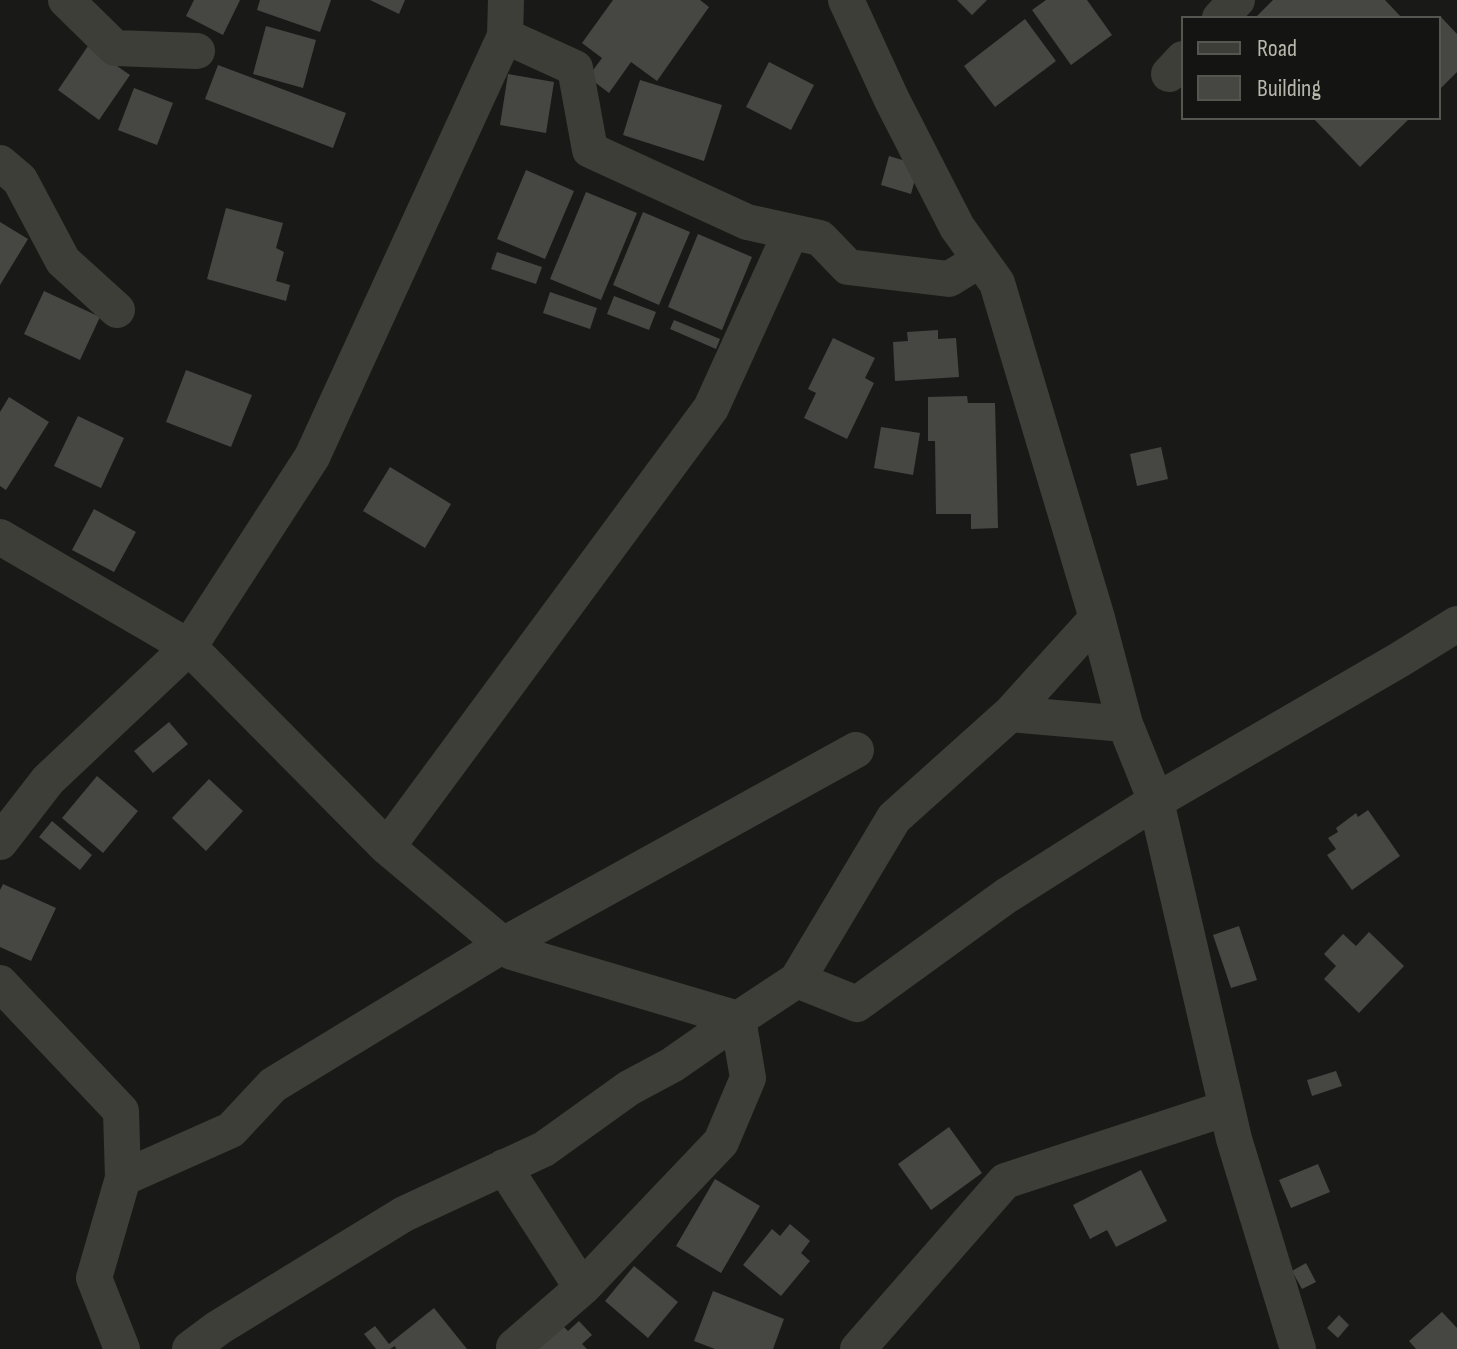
<!DOCTYPE html>
<html>
<head>
<meta charset="utf-8">
<style>
	body { margin:0 }
	#map { position:relative; width:1457px; height:1349px; overflow:hidden; background:#191a18; font-family:"Sofia Sans Condensed",sans-serif }
	canvas { display:block }
	.legend { position:absolute; left:1181px; top:16px; width:260px; height:104px; box-sizing:border-box; background:#141513; border:2px solid #565650; margin:0; padding:10px 14px; list-style:none; font-size:24px; color:#b8b7ab }
	.legend li { display:flex; align-items:center; gap:16px; height:40px }
	.legend b { width:40px; border:2px solid #565650 }
</style>
</head>
<body>
<div id="map">
<canvas width="1457" height="1349"></canvas>
<ul class="legend">
<li><b style="height:10px;background:#3e3e39"></b>Road</li>
<li><b style="height:22px;background:#464742"></b>Building</li>
</ul>
</div>
<script>
const ctx = document.querySelector('canvas').getContext('2d');
ctx.lineJoin = 'round';
function fillPath(path, color) { ctx.fillStyle = color; ctx.fill(path, 'evenodd'); }
function strokePath(path, color, width, dash) { ctx.strokeStyle = color; ctx.lineWidth = width; ctx.lineCap = dash ? 'butt' : 'round'; ctx.setLineDash(dash || []); ctx.stroke(path); }
const building = new Path2D(`
	M194,0H240L223,35L186,16Z
	M260,0H331L320,32L257,10Z
	M370,0H405L399,14Z
	M613,0H700L709,7L657,81L631,62L609,93L588,77L602,58L582,43Z
	M957,0H987L972,15Z
	M1046,0H1087L1112,35L1071,65L1032,10Z
	M1273,0H1385L1402,18H1255Z
	M1441,17L1457,34V72L1439,90V19Z
	M1025,19L1056,61L995,107L964,66Z
	M266,26L316,40L303,88L253,74Z
	M88,46L130,75L99,120L58,90Z
	M769,62L814,85L791,130L746,107Z
	M218,65L346,113L333,148L205,99Z
	M508,74L554,82L546,133L500,125Z
	M640,80L722,105L704,161L623,135Z
	M134,88L173,103L157,145L118,130Z
	M1313,118H1410L1360,167Z
	M889,156L919,165L911,194L881,185Z
	M526,170L574,191L545,259L497,239Z
	M586,192L637,213L601,300L550,279Z
	M226,208L283,223L276,248L284,252L276,281L290,285L286,301L207,279Z
	M643,212L690,232L659,305L613,285Z
	M0,222L28,239L0,285Z
	M698,234L752,257L722,330L668,307Z
	M497,252L542,267L536,284L491,269Z
	M44,291L100,317L80,360L24,334Z
	M550,292L597,308L590,329L543,313Z
	M614,296L656,312L649,330L607,314Z
	M674,320L720,339L716,349L670,329Z
	M938,330V339L956,338L959,377L895,381L893,342L908,341L907,332Z
	M833,338L875,358L865,378L874,383L847,439L804,418L816,393L808,389Z
	M186,370L252,395L231,447L166,422Z
	M967,396L968,403H995L998,528L971,529V514H936L935,441H928V397Z
	M9,397L49,422L6,490L0,486V412Z
	M78,416L124,438L101,488L54,466Z
	M881,427L920,433L913,475L874,468Z
	M1161,447L1168,479L1137,486L1130,454Z
	M390,467L451,504L425,548L363,511Z
	M94,509L136,532L114,572L72,550Z
	M169,722L188,744L153,773L134,751Z
	M97,776L138,811L103,853L62,818Z
	M209,779L243,811L206,851L172,818Z
	M1368,810L1400,856L1352,890L1327,855L1336,849L1328,838L1338,832L1336,828L1356,813L1358,817Z
	M52,821L92,855L80,870L39,837Z
	M3,884L56,908L31,961L0,947V890Z
	M1239,926L1257,980L1231,988L1213,935Z
	M1369,932L1404,966L1359,1013L1324,979L1336,966L1324,954L1343,934L1356,946Z
	M1336,1071L1342,1086L1312,1096L1307,1080Z
	M949,1127L982,1173L931,1210L898,1164Z
	M1318,1164L1330,1192L1291,1208L1279,1180Z
	M1141,1170L1167,1221L1116,1247L1107,1230L1090,1239L1073,1205Z
	M715,1179L760,1206L721,1273L676,1246Z
	M790,1224L810,1241L801,1253L810,1261L781,1296L743,1265L772,1229L780,1236Z
	M1306,1263L1316,1282L1302,1289L1292,1271Z
	M634,1266L678,1302L648,1338L605,1301Z
	M713,1291L784,1319L773,1349H715L694,1341Z
	M434,1308L467,1349H396L395,1346L390,1349H376L364,1334L375,1326L389,1344Z
	M1442,1312L1457,1328V1349H1416L1409,1341Z
	M1339,1315L1349,1325L1338,1338L1327,1328Z
	M579,1321L592,1335L582,1344L587,1349H533L560,1323L568,1331Z`);
const street = new Path2D(`
	M66,0L115,48L197,51
	M506,0L505,36L575,68L590,150L747,222L820,238L848,267L949,279L980,260
	M846,0L892,100L957,227L997,283L1097,618L1125,724L1156,801L1234,1139L1298,1349
	M1220,18L1237,0
	M1169,74L1183,59
	M0,163L20,180L63,261L117,310
	M0,537L189,647L387,847L512,952L738,1019L748,1078L721,1142L582,1288L514,1347
	M1010,714L1125,724
	M0,842L48,780L189,647L312,457L505,36
	M387,847L711,408L791,232
	M797,980L857,1004L1006,896L1156,801L1399,660L1457,624
	M0,983L121,1111L123,1178L94,1278L122,1349
	M504,1167L582,1288
	M123,1178L231,1130L273,1085L503,945L856,750
	M190,1349L218,1328L404,1214L544,1149L629,1088L672,1065L738,1019L797,980L894,818L1010,714L1097,618
	M858,1349L1005,1181L1227,1108`);
fillPath(building, '#464742');
strokePath(street, '#3e3e39', 36);
</script>
</body>
</html>
